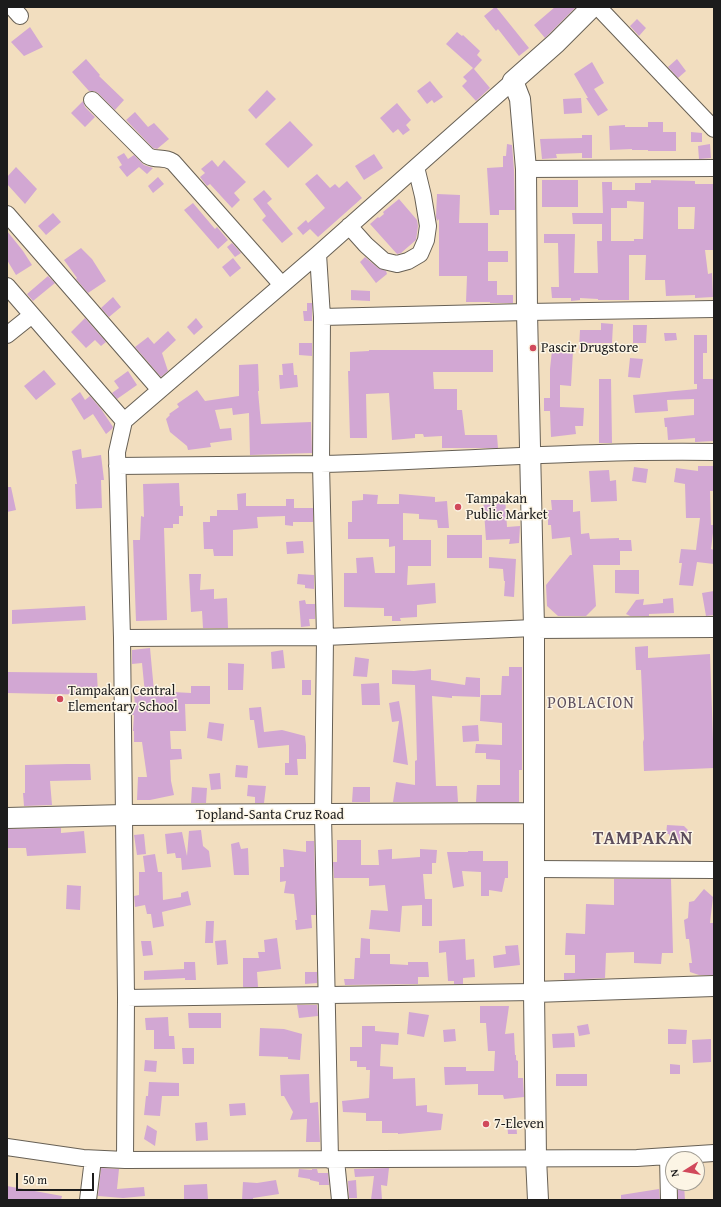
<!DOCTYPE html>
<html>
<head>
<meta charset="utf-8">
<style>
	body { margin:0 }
	#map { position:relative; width:721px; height:1207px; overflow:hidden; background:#f2debf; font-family:"Gentium Book Plus",serif }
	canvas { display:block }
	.frame { position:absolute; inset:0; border:8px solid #1c1c1c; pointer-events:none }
	.north { position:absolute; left:665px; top:1151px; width:40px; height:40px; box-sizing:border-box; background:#fcf5e5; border:1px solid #a29e95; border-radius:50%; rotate:259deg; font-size:11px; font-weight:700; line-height:16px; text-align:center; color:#1c1c1c }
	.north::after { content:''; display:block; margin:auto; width:14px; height:18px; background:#d1495b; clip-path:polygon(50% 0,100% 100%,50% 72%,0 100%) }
	.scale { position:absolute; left:16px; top:1173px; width:78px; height:18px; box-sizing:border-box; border:2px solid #1c1c1c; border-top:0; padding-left:5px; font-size:12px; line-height:14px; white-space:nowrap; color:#1c1c1c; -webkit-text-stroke:3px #fcf5e5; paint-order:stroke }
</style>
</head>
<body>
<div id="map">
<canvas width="721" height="1207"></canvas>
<div class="frame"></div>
<div class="north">N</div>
<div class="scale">50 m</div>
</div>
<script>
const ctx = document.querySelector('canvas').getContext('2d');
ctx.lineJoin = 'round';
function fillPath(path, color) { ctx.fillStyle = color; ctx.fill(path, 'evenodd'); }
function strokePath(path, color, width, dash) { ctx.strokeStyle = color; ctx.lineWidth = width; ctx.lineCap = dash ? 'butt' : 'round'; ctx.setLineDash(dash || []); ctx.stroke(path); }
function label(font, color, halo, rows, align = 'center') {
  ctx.font = font + ' "Gentium Book Plus",serif'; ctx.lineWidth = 3; ctx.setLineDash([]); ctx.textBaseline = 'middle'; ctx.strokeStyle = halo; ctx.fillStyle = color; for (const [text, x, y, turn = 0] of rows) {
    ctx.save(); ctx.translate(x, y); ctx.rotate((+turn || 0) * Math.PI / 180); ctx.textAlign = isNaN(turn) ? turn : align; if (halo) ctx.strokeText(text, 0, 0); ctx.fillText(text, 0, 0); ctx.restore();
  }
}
const building = new Path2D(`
	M495,7H496L529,48L519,56L498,29L496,31L484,16Z
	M555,7H576L545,38L534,25Z
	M637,19L646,28L639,36L630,26Z
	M30,27L43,47L24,56L11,42Z
	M457,32L462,36L463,35L480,51L477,55L482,60L474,69L490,88L476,101L462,86L467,81L463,77L473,68L446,44Z
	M86,59L100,75L99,76L124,100L115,110L98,93L94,91H89L72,72Z
	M677,59L686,71L678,78L668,67Z
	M592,62L604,83L594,89L608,110L598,116L586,98H588L574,74Z
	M430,81L443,97L434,103L432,100L427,104L417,91Z
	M267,90L276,99L256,119L248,110Z
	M581,98L582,113L564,114L563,99Z
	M83,101L85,107L95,117L85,127L71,113Z
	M397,103L411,120L406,125L410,130L403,135L398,129L393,133L380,118Z
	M135,112L148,127L154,123L169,139L157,149L153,148L126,120Z
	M290,121L313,145L288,168L265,144Z
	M648,122H663V132H676V151H648V150H632V149L610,150L609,126L625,125V127H648Z
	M691,132L702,133V142H691Z
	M582,135H592V158H582V153L556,154L557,158L542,159L540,139L582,138Z
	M507,144L512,145L514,170L515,210H499V215H490L487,168L503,167V156H506Z
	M710,144L711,158L699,159L698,146Z
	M124,153L128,159L134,155L144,165L153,168L147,174L139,167L127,177L119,167L122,165L117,157Z
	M374,154L383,168L364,180L355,166Z
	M212,160L218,167L224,160L246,182L234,193L240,200L232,208L210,184L207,186L200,177L205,173L201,169Z
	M16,167L37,189L25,204L7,184V177Z
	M317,174L330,188L335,184L339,188L347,181L362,198L318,237L310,229L303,235L297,228L306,220L308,223L325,208L305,184Z
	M158,177L164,184L153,193L148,186Z
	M542,180H578V207H542Z
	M651,180L695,181V184H714V250H705L708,274L712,273L713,297L695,298V295L666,296L665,280H645L646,255H629V300H598V299L580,298V300L571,301V298H552L551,287H559L558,243H544V234H575L574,273H598L597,241H602V224H573L572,213H603L602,182H612V190H635V183H651ZM627,201L644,202L643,239H634V241H611V208H627ZM678,207H695L694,229H678Z
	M264,190L272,199L267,203L293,234L282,243L262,220L266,216L253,199Z
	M437,194L460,195L459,223H488V251H508V262H488V281H497V295H513V303H490V302H466L467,276H439V219L437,221L436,217Z
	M399,199L417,220L418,226L416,240L401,253L397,254L370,224L378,217L379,218L384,214L383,212Z
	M193,203L215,229L217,227L228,240L218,249L184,210Z
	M53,213L61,222L46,235L38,226Z
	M7,231L23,251L32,265L16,275L7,260Z
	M232,243L241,253L235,257L227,247Z
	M81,248L92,259L106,281L88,293L76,279L77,278L64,260Z
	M365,257L378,268L386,271L387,274L376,283L360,262Z
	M233,258L241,268L230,277L222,267Z
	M48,276L55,283L33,301L27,294Z
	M351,290L370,291V301L351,300Z
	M113,297L121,307L109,317L101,308Z
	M307,303H312V321H304L303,311H307Z
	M85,318L106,342L101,346L95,340L86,348L71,332Z
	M196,318L203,327L194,335L187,327Z
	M601,323L613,324L612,343H588L587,349H579L580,330H601Z
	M633,325H647L646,343H633Z
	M168,331L176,340L162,353L168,371L161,377L135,347L148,337L154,344Z
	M664,333H676L677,340L665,341Z
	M694,335H707V353H703V379H714V441L695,442V438L668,440L667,427H665L664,418L694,415V399L667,400L668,411L635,413L633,395L697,389V384H694Z
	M299,343H312V356L299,355Z
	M369,350H493V372H433L434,389H457V410H462L465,435H497L498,448H442V436L424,437L423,434H415V438L392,440L389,393L366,394L367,438H350L348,371H350V352L369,351Z
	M552,350L573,351L571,386L560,385V407L584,408L583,426H575L576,434L551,437L550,411H544V398H550V369Z
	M630,358L643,359L640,378L628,377Z
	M293,363L294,375H297L298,387L280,389L279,375H283L282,364Z
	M258,364L259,391H258L261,424L311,422L312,453L250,455L249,413L233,415L232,408L215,410L220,429L231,428L232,440L210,443L211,447L188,450L187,446L170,432L166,419L170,415L169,414L179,407L177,404L197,390L205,401L239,396V365Z
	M44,370L56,384L36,400L24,386Z
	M128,371L137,385L117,399L112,393L119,388L114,381Z
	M599,379H611L612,443H599Z
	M80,392L85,400L90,396L101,409L113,427L112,429L106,434L93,414L84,420L71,399Z
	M81,449L82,458L101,455L104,480H101L102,508L76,509L75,484H77L72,451Z
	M698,466H714V491H710L711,525H714L711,549L714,550V564L697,562L693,586L679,585L682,563H679L681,549L696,550L700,518H686L685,484L674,482L676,468L698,471Z
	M634,467L648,469L646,483L632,481Z
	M609,470L610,481L616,480L617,501L591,502L589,471Z
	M179,483L180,506H183V516H179V524H173V528H164L167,620L136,621L133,540H140L141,516L144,517L143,484Z
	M7,487H11L16,510L7,512Z
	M246,493V506H286V499H294V508H313V522H293V526L285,525V516L257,517L258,528L233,530V556H214L213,549H204L203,522H210V516H217V510H238L237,494Z
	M363,494L378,495L377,504H399V494L435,497V502L447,501L449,528H438L437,520L419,519V514L403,513V540H431V566H408L407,585L435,583L436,603L417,605V617L400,618L401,621H392V616H384V608L344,607V573H357L356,558L373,557L375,573H395V546L389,547V539H348V522H352V501L363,500Z
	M505,496L507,527L520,526L519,543L509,544L510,539L486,540L483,497Z
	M551,500H573V512L580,511L581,534L589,533L590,539L619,538V540H631L632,551H620V565H593L596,606L586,616H558L547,606L546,585L570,555H572L570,537L552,539L551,525H548V510H552Z
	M447,535H482V558H447Z
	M303,541L304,553L287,554L286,542Z
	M489,557L516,559L514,597L504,596L505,581H504L503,569L489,568Z
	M615,570H639V594L615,593Z
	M189,574H201L200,590L214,589V599L227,598L228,628H203L202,611L191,612Z
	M298,574L314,575V589L305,588V585L297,584Z
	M714,591V615L706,616L702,593Z
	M673,598L674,613L649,614V616H630L626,614L636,600L644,599L643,605L663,603V599Z
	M305,600L306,604H315V619H309L310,626L301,627L299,601Z
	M85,606L86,620L12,624V610Z
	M648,646V658L710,654L714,768L644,771L643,742L644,739L641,670H636L635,647Z
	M150,648L154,691L191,693V686H210V704H185L186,731H170L171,749H181L182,759L170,760L171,781L174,795L150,800H137L138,777H147L142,742H134V731H133L134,715H132V706H135L134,694H145L142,663L132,664V650Z
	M283,650L285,668L272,669L271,652Z
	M355,657L369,659L367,677L353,676Z
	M228,663L244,664L243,690H228Z
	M509,667H522V770H519V802H476L477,785H500V760L486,759V753H475L476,744L502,745V723L480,721L481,695H501L502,676H509Z
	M431,669V680L465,685L466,677L480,678V697L452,696V698L432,696L436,786H457L458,802H393L396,782L415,785V761L417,760L415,685L392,684V670L414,671Z
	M7,672L97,673L98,695L7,693Z
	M302,680H311V695H302Z
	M379,683L380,705H362L361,684Z
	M399,701L402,718L408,765L393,762L399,721L392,722L389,703Z
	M261,707L264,732L282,730L305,736L306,745V759H297L298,775H285V763H289V745L258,748L254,720H250L249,708Z
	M209,722L224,724L222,741L207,738Z
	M478,725L479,741L463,742L462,726Z
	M67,764H90L91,780L50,781L52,805L24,806L23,793H25V765Z
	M236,765L248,766L247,778L235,777Z
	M220,773L221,789L211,790L209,774Z
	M248,785L266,786L264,803H255V797L247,796Z
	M192,787L207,788L206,803H191Z
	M353,787H370V802H352Z
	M667,825L684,826L688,830L683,841L676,842L670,838L669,834H666Z
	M61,828V833L84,831L86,853L27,856L26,848H7V829Z
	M201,830L203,846L209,851L211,867L182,870L181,858H176L175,853L167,854L165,834L182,832L187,856L189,831Z
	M144,834L146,854L137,855L134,835Z
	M337,840H361V865H379L378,850L392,849V859L420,857V849L437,850L436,863H432V874H423L425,899H432V926H422V905L402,906L400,932L369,929L371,910L388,911L385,885L369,886V878H334L333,862H337Z
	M306,841H314L316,915H311L312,928L296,930L295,920H297L294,894L284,893L286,881L280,882V867H284L283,849L306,852Z
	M239,842L241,849L248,848L249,875H234L231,844Z
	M468,851H483V861H508V878H505L502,892L489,890V896H481V872L462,871L464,886L453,888L447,852H468Z
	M155,854L158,872H162L163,900L181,897V893L188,891L191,905L162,912L164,926L153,928L151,914H147L145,905L135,907L134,896L139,895V872H145L143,856Z
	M614,879H671L673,953H662L661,964L634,963V952L606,953L605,978L564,980V973H575V955H565L566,933L585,934L586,904L614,905Z
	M67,885L81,886L80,910L66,909Z
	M704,889L713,897L710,923H714V975H699L690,972L689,963H692L689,939H686L684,920L688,918L689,902L694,901Z
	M206,921H214L213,943H205Z
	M277,938L281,969L257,972L258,987H243V958H259L258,952H265L264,940Z
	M361,938L370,939V954H390V964L408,965V962H428L429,977H418V984L345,985L344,979H354L355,958H360Z
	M465,939L466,960L474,959L475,977L463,978V984H454V981H448L446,952L439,953V941Z
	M226,940L228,964L217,965L215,941Z
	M141,941H151L153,955L143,956Z
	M518,945L520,965L494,968L493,956L506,954L505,946Z
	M184,962H195L196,980H185V978L144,980V971L184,969Z
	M305,972H317V983L305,984Z
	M297,1005H317L318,1016L299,1018Z
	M480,1006H509L505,1034L514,1033L515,1055H516V1060L518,1061V1078H523L524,1097L504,1099L503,1095H478V1084L445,1085L444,1067H466V1071H494L495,1051H488L486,1023H480Z
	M409,1012L429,1015L424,1037L407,1034Z
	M188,1013H221V1028H189Z
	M168,1017L169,1036H174L175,1049H154V1030H146L145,1018Z
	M588,1024L590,1034L579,1036L577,1026Z
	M362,1026H375V1031L399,1033L398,1045L381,1044L380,1066L393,1067V1079L415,1078L416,1106L427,1105V1112L443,1114L441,1130L398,1134V1133H382V1121H366V1113L343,1112L342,1101L369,1098L370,1070H366V1067H357V1061H350V1047H362Z
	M260,1028L284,1029L302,1034L300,1060L288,1059V1057L259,1056Z
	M455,1029L456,1041L444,1042L443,1030Z
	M668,1029L687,1030L686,1044H668Z
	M574,1033L575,1047L553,1048L552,1034Z
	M711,1039V1062L693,1063L692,1040Z
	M182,1048H194V1064H183Z
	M145,1060L157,1061L156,1072L144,1071Z
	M670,1064L680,1065V1074H670Z
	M309,1074L310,1103L318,1102L320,1142H306L307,1119L290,1120L293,1112L284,1096H281L280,1075Z
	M556,1074H587V1086H556Z
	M149,1082L179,1083V1096H162L160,1116L144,1115L146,1096H148Z
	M245,1103L246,1115L230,1116L229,1104Z
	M516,1121L517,1134H508L507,1122Z
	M207,1122L208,1140L196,1141L195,1123Z
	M147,1125L157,1131L155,1146L144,1139Z
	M101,1168L119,1169L117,1189L144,1187L145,1196L123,1198L98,1196Z
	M389,1168L387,1186L381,1185L382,1200H371L374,1176L355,1177L354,1169Z
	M299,1169L312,1170V1169H317L318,1173H328L329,1185H319V1182L310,1180V1179L298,1177Z
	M276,1180L279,1194L253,1198V1200H242L243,1182L257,1183Z
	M356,1180L357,1198H349L348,1181Z
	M207,1184L208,1200H184V1185Z
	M684,1185L685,1200H678V1186Z
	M7,1186L62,1196L61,1200H7Z
	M659,1189L660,1200H621V1195Z`);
const minor = new Path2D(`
	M12,7L20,16
	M598,7L714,129
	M513,81L318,254L124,421L117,452L122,638L126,998L125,1160L637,1158L714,1153
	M92,100L148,156C157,161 163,156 173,162L282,285
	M526,169L714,168
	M7,214L160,390
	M349,226L366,245L384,261L397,264L408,261L420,254L426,240L428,226L423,196L416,167
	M318,254L322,317L321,464L325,637L323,815L330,1160
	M7,286L124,421
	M322,317L527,312L714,309
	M7,335L32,315
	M117,466C185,465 253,465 320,464C452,461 583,450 714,452
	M122,638L325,637L534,628
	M534,869L714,870
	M126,998L534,992
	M7,1147L83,1158L125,1160
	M668,1156L669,1200
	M336,1160L340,1200
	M88,1200L93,1159`);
const major = new Path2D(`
	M534,628L714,627
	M7,818L124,815L534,813
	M534,992L714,986
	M538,1200L536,1158L534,992V628L527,312L526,169L520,99L513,81L556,43L592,7`);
const markers = [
	[533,348,4,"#d1495b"],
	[458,507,4,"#d1495b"],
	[60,699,4,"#d1495b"],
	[486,1124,4,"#d1495b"]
];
const poiNames = [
	["Pascir Drugstore",541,348],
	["Tampakan",466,499],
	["Public Market",466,515],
	["Tampakan Central",68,691],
	["Elementary School",68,707],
	["7-Eleven",494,1124]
];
const streetNames = [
	["Topland-Santa Cruz Road",270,815]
];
const quarterNames = [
	["POBLACION",591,704]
];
const districtNames = [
	["TAMPAKAN",643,839]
];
fillPath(building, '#d2a7d3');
strokePath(minor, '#676055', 18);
strokePath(major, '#676055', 22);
strokePath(minor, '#fff', 16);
strokePath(major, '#fff', 20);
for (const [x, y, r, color] of markers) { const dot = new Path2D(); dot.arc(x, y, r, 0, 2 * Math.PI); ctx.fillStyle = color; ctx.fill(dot); strokePath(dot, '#fcf5e5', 1.5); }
label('14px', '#1c1c1c', '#fcf5e5', poiNames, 'left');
label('14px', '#1c1c1c', '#fcf5e5', streetNames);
ctx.letterSpacing = '1px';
label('16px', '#5c4d5c', '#fcf5e5', quarterNames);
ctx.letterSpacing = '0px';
ctx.letterSpacing = '1px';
label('bold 18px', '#5c4d5c', '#fcf5e5', districtNames);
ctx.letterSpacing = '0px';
</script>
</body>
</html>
